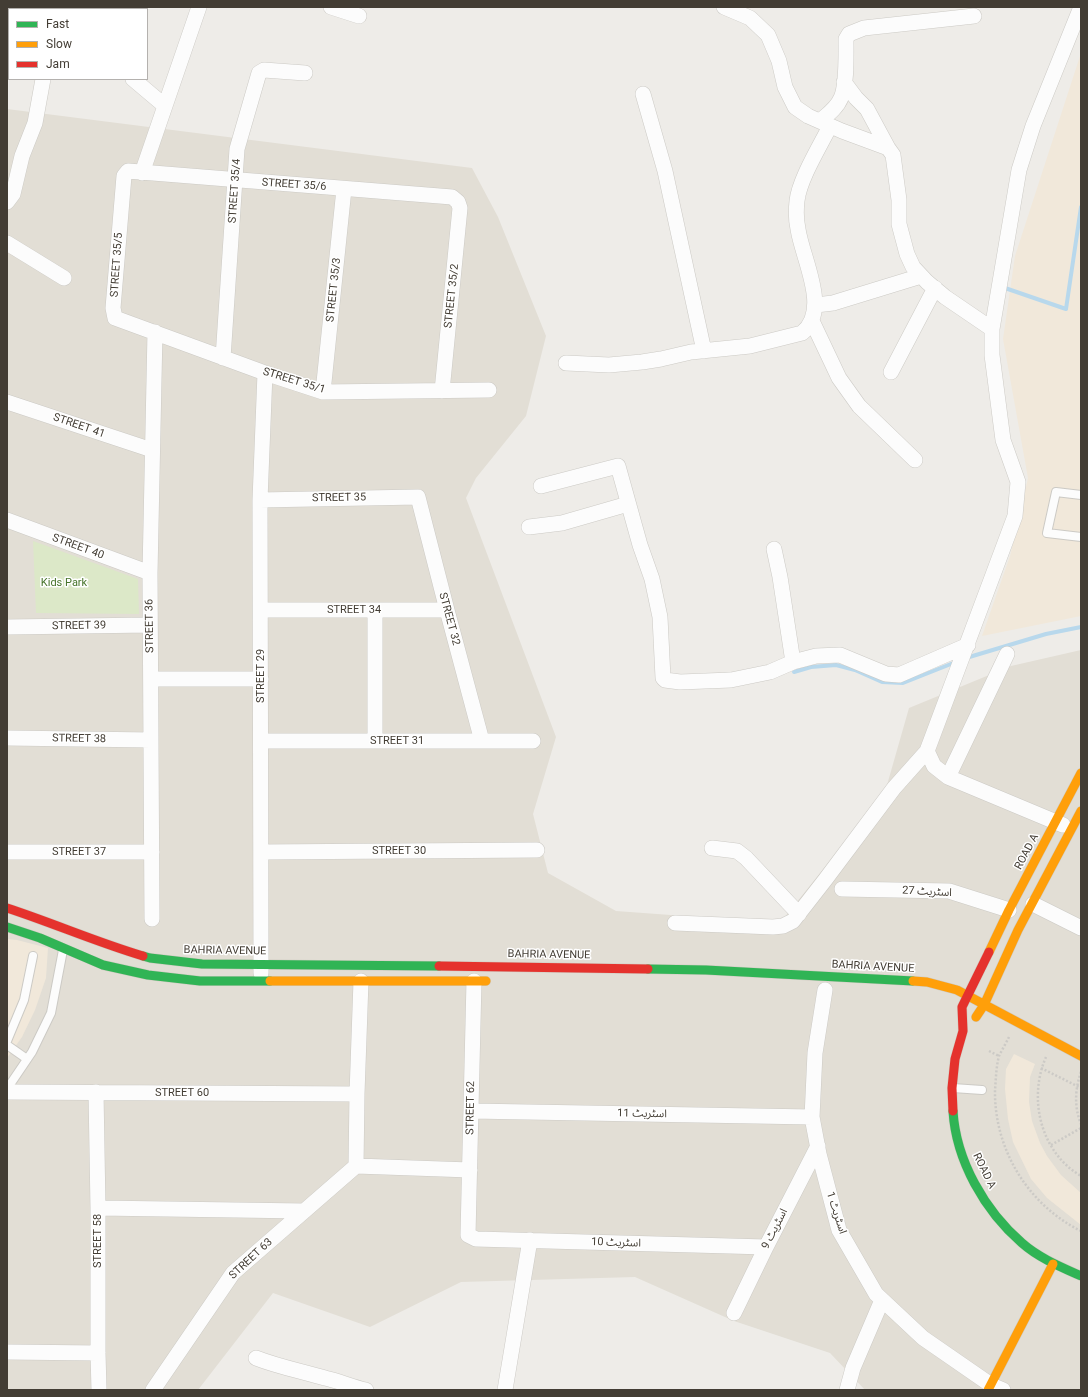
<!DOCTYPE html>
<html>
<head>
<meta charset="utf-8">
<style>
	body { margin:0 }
	#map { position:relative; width:1088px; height:1397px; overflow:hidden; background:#eeece8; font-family:Roboto,sans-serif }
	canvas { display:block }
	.frame { position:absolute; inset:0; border:8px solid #433d34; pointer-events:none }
	.legend { position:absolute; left:8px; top:8px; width:140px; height:72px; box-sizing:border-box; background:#fff; border:1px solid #b4b1ae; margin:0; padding:5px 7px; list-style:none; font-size:12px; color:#433d34 }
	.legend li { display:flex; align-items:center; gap:8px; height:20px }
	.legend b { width:20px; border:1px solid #b4b1ae }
</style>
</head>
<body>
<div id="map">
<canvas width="1088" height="1397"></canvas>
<div class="frame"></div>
<ul class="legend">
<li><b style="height:5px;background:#30b455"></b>Fast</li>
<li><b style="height:5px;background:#ff9f0a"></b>Slow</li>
<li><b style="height:5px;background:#e5322d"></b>Jam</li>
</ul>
</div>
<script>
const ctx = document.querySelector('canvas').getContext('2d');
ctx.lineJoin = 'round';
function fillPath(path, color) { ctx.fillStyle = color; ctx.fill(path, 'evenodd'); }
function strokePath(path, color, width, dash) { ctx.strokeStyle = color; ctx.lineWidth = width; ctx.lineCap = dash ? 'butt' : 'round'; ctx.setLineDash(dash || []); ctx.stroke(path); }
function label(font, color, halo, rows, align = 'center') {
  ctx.font = font + ' Roboto,"Noto Sans Arabic",sans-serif'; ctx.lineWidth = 3; ctx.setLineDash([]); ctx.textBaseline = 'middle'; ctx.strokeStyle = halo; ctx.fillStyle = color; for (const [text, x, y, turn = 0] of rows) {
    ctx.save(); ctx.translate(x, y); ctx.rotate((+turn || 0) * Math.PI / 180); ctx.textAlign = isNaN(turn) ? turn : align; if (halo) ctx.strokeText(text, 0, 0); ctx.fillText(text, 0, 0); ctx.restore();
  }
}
const residential = new Path2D(`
	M7,109L472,168L498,217L546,336L526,416L476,478L466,498L556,737L533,814L548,873L616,911L780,923L885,792L909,708L1011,666L1081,650V1390H865L830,1353L734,1321L635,1277L461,1282L370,1327L273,1293L198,1390H7Z`);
const commercial = new Path2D(`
	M1081,53V616L982,636L1010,556L1028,478L1003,339L1015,256Z
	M7,939L17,940L48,948L46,978L35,1010L22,1037L7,1058Z
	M1014,1054L1035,1064L1030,1077L1029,1102L1032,1121L1040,1143L1047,1156L1061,1175L1081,1193V1225L1047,1198L1031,1179L1013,1142L1008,1119L1005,1089L1006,1069Z`);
const green = new Path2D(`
	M33,541L138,579L139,614L36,613Z`);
const stream = new Path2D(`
	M1005,288L1066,309L1081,207
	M966,658L1046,634L1081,627
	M794,672L811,667L836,665L855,670L882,682L903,683L956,662`);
const path = new Path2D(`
	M1009,1037C1006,1043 1002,1050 999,1056C996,1067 996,1079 995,1090C994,1149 1028,1205 1081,1231
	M989,1051L999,1056
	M1046,1057C1028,1098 1040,1152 1081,1176
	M1041,1068L1081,1088
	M1081,1072C1075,1089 1074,1107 1081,1124
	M1051,1145L1081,1128`);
const lane = new Path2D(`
	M1081,495L1056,492L1047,533L1081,537
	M7,1041L24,1000L33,956
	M7,1045L27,1059
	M953,1088L982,1090
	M7,1089L32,1052L51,1013L63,950`);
const street = new Path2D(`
	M331,7L359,16
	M724,7L750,18L768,35L779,61L785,87L795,107L808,116L842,131L888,148L893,155L899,200V224L907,254L913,267L927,282L945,297L992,329
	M133,79L165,106
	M844,82L856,98L867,109L888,148
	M643,94L665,171L704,351
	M820,121C827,115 837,108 841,98C847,86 846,55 846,39L849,34L864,28L974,16
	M142,173L199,7
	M7,202L13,194L22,156L35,123L43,79
	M7,243L64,278
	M816,305L833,303L921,276
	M812,321L839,378L859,406L915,460
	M223,358L237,149L259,73L264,70L305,73
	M566,363L609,365L642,362L661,359L691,352L750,346L802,333C831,310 802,258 798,229C796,220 796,210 797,201C799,180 820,146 830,126
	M891,372L935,288
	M442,391L460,208L458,202L452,197L128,171L124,176L113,308L115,318L265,373L323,392L489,390
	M323,392L344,189
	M7,402L152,450
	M541,486L618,466L640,545L652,579L660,617L663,678L665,680L680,682L731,680L770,672L793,662L816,656L840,655L886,674L899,675L968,645
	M260,500L418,497L447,610L482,741
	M7,520L150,573
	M529,527L562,523L628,504
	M774,549L780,577L793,662
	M261,610H447
	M375,610V741
	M7,627L150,625
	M151,679H261
	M7,738L151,740
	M261,741H533
	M927,751L934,766L948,777L1063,825
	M948,777L1007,654
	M712,848L737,851L746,858L799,914
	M7,852H152
	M261,852L537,850
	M842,889L949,891L1009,910
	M1033,904L1081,928
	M152,919L150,573L155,332
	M675,923L773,927L783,926L793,921L825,880L894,788L927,751L1015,516L1018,482L1003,440L992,355V329L1019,170L1033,126L1081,7
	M261,973L260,500L265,373
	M474,981L468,1235L476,1239L766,1247
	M825,990L815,1053L812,1117L819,1154L839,1230L876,1294L923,1338L991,1385L1003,1390
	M7,1092L357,1094
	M96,1092L98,1208V1353L99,1390
	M471,1111L812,1117
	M356,1166L357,1094L361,981
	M356,1166L470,1170
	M98,1208L304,1211
	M734,1313L766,1247L818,1146
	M7,1352L98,1353
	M256,1358C279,1367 301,1371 325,1378C339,1381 352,1387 366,1390
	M153,1390L233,1273L356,1166
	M505,1390L530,1240
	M847,1390L853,1368L882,1300`);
const fast = new Path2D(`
	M7,927L40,938L103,965L148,975L200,981H270
	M143,956L150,958L202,964L439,966
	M648,969L706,970L913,981
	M953,1111C956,1161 985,1211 1022,1243C1039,1258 1061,1267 1081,1276`);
const slow = new Path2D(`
	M989,952L1009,910L1081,773
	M270,981H486
	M913,981L927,982L957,990L1081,1056
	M976,1017L984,1005L1018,930L1081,811
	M988,1390L1053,1264`);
const jam = new Path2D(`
	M7,908C53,923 96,942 143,956
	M439,966L648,969
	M953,1111L952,1088L955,1059L963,1031L962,1007L989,952`);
const streetNames = [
	["STREET 35/6",294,185,4],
	["STREET 35/4",235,191,-86],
	["STREET 35/5",117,265,-86],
	["STREET 35/3",334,290,-84],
	["STREET 35/2",452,296,-84],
	["STREET 35/1",294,381,17],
	["STREET 41",79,426,19],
	["STREET 35",339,498,-1],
	["STREET 40",78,547,20],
	["STREET 34",354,610],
	["STREET 32",449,619,75],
	["STREET 39",79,626,-1],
	["STREET 36",150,626,-91],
	["STREET 29",261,676,-90],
	["STREET 38",79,739,1],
	["STREET 31",397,741],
	["STREET 30",399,851],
	["STREET 37",79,852],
	["ROAD A",1027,852,-62],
	["اسٹریٹ 27",927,892,3],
	["BAHRIA AVENUE",225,951,1],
	["BAHRIA AVENUE",549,955,1],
	["BAHRIA AVENUE",873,967,3],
	["STREET 60",182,1093],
	["STREET 62",471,1108,-89],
	["اسٹریٹ 11",642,1114,1],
	["ROAD A",984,1171,64],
	["اسٹریٹ 1",836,1213,72],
	["اسٹریٹ 9",775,1229,-63],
	["STREET 58",98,1241,-90],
	["اسٹریٹ 10",616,1243,2],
	["STREET 63",251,1259,-43]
];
const parkNames = [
	["Kids Park",64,583]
];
fillPath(residential, '#e2ded5');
fillPath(commercial, '#f1e8da');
fillPath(green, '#dce8c8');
strokePath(stream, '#b8d8ec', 4);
strokePath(lane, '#cccac5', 10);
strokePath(street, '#cccac5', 16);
strokePath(fast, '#cfcac0', 10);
strokePath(slow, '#cfcac0', 10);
strokePath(jam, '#cfcac0', 10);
strokePath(path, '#cccac6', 2.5, [2, 2]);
strokePath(lane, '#fcfcfc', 8);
strokePath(street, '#fcfcfc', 15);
strokePath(fast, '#30b455', 9);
strokePath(slow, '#ff9f0a', 9);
strokePath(jam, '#e5322d', 9);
label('11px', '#433d34', '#fff', streetNames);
label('11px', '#46732a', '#fff', parkNames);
</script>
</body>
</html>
